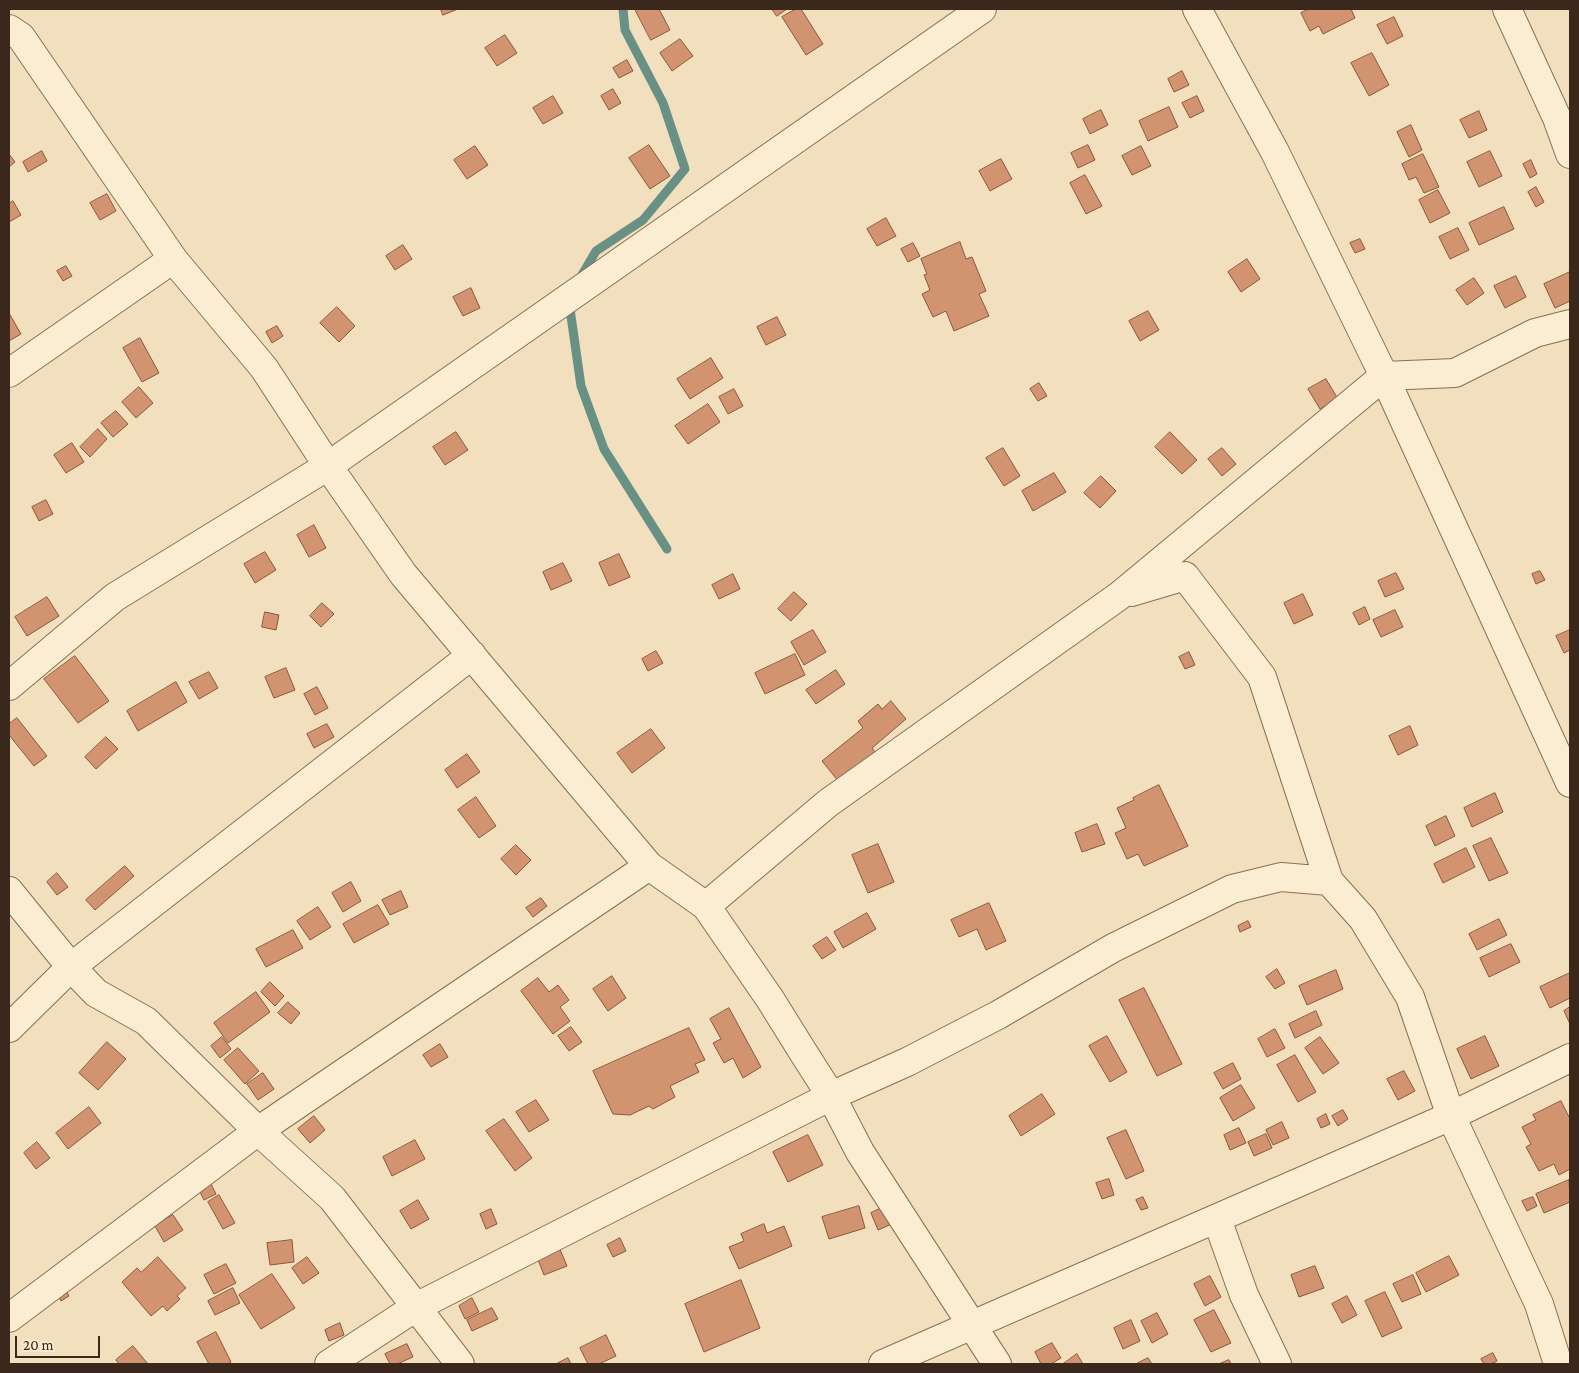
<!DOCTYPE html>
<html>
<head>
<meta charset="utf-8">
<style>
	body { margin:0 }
	#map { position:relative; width:1579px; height:1373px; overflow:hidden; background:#f1dfbe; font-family:"Crimson Pro",serif }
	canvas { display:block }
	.frame { position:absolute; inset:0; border:10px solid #39281b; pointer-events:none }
	.scale { position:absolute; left:15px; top:1336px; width:85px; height:22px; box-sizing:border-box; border:2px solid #39281b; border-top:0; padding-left:6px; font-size:15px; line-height:18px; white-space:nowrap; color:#39281b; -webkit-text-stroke:4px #f8eace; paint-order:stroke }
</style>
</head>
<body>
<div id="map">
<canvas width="1579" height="1373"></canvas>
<div class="frame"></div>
<div class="scale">20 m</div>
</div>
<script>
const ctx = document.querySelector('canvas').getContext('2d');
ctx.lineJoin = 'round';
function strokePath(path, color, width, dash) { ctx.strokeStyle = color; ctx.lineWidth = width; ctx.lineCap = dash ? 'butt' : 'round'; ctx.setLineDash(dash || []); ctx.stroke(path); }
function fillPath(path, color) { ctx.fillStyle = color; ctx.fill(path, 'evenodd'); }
const stream = new Path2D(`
	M579,280L596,251L643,220L685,169L663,103L625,30L623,9
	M569,302L581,386L604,449L667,549`);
const building = new Path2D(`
	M441,9H458L443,15Z
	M635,9H659L670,30L651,40Z
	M772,9H787L777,16Z
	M796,9H801L823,44L806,55L782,17Z
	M1309,9H1351L1355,18L1323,34L1319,26L1310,31L1301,13Z
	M1394,17L1403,36L1387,44L1377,25Z
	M505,35L517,53L497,66L485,48Z
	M680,39L693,56L672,71L660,53Z
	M1372,53L1389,85L1369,96L1351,63Z
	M627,60L633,71L619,78L613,68Z
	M1182,71L1189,85L1174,92L1168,79Z
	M613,89L621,103L609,110L601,96Z
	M553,96L563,113L543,124L533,108Z
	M1197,96L1204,111L1190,118L1182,103Z
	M1169,107L1178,127L1148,141L1139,121Z
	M1101,110L1108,125L1090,134L1083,119Z
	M1479,111L1487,130L1469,138L1460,120Z
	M1411,125L1422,150L1409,157L1397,132Z
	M649,145L670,176L650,189L629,158Z
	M1088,145L1095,160L1078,168L1071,153Z
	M475,146L488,165L467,179L454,160Z
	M1141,146L1151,166L1132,175L1122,156Z
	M42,151L47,161L28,172L23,162Z
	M1490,151L1502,176L1479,187L1467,162Z
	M9,154L15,162L9,167Z
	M1423,154L1439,187L1424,193L1416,177L1409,180L1402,164Z
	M1001,159L1012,179L990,191L979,171Z
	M1531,160L1537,174L1530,178L1523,164Z
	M1085,175L1102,206L1086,214L1070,183Z
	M1536,187L1544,202L1536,207L1528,192Z
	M1438,190L1450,213L1430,223L1419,200Z
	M107,194L116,211L100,220L90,203Z
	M13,201L21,215L9,222V204Z
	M1504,207L1514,229L1479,245L1469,223Z
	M886,218L896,236L877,246L867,229Z
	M1458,228L1469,250L1450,259L1439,237Z
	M1360,239L1365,249L1355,253L1350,243Z
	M960,242L966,259L972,257L986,291L979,294L989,316L954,331L946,311L933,317L922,294L930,290L924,275L927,274L921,259Z
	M913,243L920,256L908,262L901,249Z
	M403,245L412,259L395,270L386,256Z
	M1247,259L1260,279L1241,292L1228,272Z
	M66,266L72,276L63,281L57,271Z
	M1570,272V301L1555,308L1544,284Z
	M1516,276L1526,297L1505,308L1494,286Z
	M1474,278L1484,293L1467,305L1456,290Z
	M471,288L480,308L463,316L453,297Z
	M337,307L355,326L339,342L320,323Z
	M1148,311L1159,330L1140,341L1129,321Z
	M9,313L21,334L9,341Z
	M777,317L786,335L766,345L757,327Z
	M277,326L283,336L272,343L266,332Z
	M140,338L159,373L142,382L123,348Z
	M711,358L723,378L690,399L677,379Z
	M1326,379L1338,399L1320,409L1308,389Z
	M1039,383L1047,396L1038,401L1030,389Z
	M139,387L153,403L136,418L122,402Z
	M734,389L743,406L728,414L719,397Z
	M708,404L720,422L688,444L675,426Z
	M116,411L128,424L113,437L101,423Z
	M98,429L107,439L90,457L80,447Z
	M456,432L468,450L445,465L433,447Z
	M1170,432L1197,460L1182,474L1155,447Z
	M72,443L84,462L66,473L54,455Z
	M1003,448L1020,476L1004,486L986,458Z
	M1222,448L1236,464L1222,476L1208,459Z
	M1054,473L1066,492L1033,511L1022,491Z
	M1101,476L1116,491L1100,508L1084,493Z
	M46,500L53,514L39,521L32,507Z
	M314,525L326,548L309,557L297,535Z
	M265,552L276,570L255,583L244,564Z
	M619,554L630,577L609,586L599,563Z
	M563,563L572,581L551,590L543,572Z
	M1540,571L1545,580L1536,584L1532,574Z
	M1396,573L1404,589L1385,597L1378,581Z
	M733,574L740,589L719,599L712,585Z
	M794,592L807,604L791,621L778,609Z
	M1303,594L1313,615L1294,624L1284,603Z
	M47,597L59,616L27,636L15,617Z
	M322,603L334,614L321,627L310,616Z
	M1365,607L1370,619L1359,625L1353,613Z
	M1395,610L1403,627L1381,637L1373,620Z
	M265,612L279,615L276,630L262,627Z
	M813,630L826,652L804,665L791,642Z
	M1570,630V650L1564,653L1556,636Z
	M656,651L663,663L648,671L642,659Z
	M1189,652L1195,665L1185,669L1179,657Z
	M795,654L805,675L765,694L755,673Z
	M75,656L109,701L78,723L44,679Z
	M286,668L295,690L274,698L265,677Z
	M836,670L845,684L816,704L806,690Z
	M209,672L218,688L199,699L189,682Z
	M176,682L187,702L138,731L127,711Z
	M317,687L328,708L315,715L304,694Z
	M891,701L906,719L872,748L875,752L839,782L822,761L863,728L858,721L878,704L882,709Z
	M17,718L47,756L34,766L9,735V724Z
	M327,724L334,737L314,748L307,734Z
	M1410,726L1418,745L1398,755L1389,736Z
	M651,729L665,748L632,773L617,753Z
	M106,737L118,749L96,769L85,757Z
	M467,754L480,772L457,788L445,770Z
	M1159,785L1188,846L1144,866L1138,854L1127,859L1115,833L1126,828L1117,808L1134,800L1133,798Z
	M1495,793L1503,812L1472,827L1464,808Z
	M476,797L496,826L479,838L458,810Z
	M1446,816L1455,836L1435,846L1426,826Z
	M1097,824L1105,844L1082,852L1075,833Z
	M1491,838L1508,873L1489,881L1473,846Z
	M878,844L894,882L868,893L852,855Z
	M516,845L531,860L516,875L501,859Z
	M1466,848L1475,867L1443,883L1434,864Z
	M125,866L134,876L95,910L86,900Z
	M57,873L68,887L57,895L47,882Z
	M351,882L361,901L343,912L332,893Z
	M401,891L408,907L390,915L382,900Z
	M541,898L547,906L533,917L526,908Z
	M989,903L1006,941L986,950L977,929L959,937L951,920Z
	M378,905L389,924L354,943L343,924Z
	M318,907L331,927L310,940L297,921Z
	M867,913L876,929L843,948L834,932Z
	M1499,919L1507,935L1477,950L1469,934Z
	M1248,921L1251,927L1240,932L1238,926Z
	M293,930L303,948L266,967L256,949Z
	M827,937L836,950L822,959L813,946Z
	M1511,944L1520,962L1489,977L1480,958Z
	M1277,969L1285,983L1275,989L1266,977Z
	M1336,970L1343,989L1307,1005L1299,986Z
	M1570,973V998L1550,1008L1540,987Z
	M612,976L626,998L608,1011L593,989Z
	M538,978L549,992L558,985L569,1000L560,1007L570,1021L553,1034L521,991Z
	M270,982L284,996L275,1006L261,992Z
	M1144,988L1182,1064L1157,1076L1119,1000Z
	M256,992L270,1012L228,1043L214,1023Z
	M288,1002L300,1013L291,1024L278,1013Z
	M1570,1007V1024L1564,1011Z
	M729,1008L761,1067L743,1078L733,1058L724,1063L713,1043L721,1039L710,1019Z
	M1316,1011L1322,1025L1295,1038L1289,1024Z
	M571,1027L582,1042L569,1051L558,1036Z
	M689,1028L705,1060L695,1064L699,1072L670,1086L675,1097L653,1109L649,1106L630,1115L613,1114L593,1071Z
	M1275,1029L1285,1048L1267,1057L1258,1039Z
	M1107,1036L1127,1072L1110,1082L1089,1046Z
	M1485,1036L1499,1066L1471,1079L1457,1049Z
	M222,1037L231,1049L220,1058L211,1046Z
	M1320,1037L1339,1063L1323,1074L1305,1048Z
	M107,1042L126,1059L98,1090L79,1073Z
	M440,1044L448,1057L431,1067L423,1055Z
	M238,1048L259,1071L245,1084L224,1060Z
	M1295,1055L1316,1092L1298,1102L1277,1065Z
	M1233,1063L1241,1079L1223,1089L1214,1073Z
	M1404,1071L1415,1091L1398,1100L1387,1079Z
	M263,1073L274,1089L258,1100L247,1084Z
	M1241,1085L1255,1108L1233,1121L1220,1098Z
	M1042,1094L1055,1114L1021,1136L1009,1116Z
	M536,1100L549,1120L529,1132L516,1112Z
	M1561,1101L1570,1119V1169L1559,1175L1554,1164L1539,1171L1526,1147L1531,1144L1522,1127L1536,1120L1533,1115Z
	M89,1107L101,1123L68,1149L56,1133Z
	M1343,1110L1348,1119L1338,1126L1332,1116Z
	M1326,1114L1330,1124L1321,1128L1317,1119Z
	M314,1116L325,1130L310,1143L298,1129Z
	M504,1119L532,1158L515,1171L486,1131Z
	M1282,1122L1289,1138L1273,1145L1266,1130Z
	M1239,1128L1246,1143L1230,1150L1224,1135Z
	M1126,1130L1144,1171L1126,1179L1107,1138Z
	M1266,1134L1272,1148L1254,1156L1248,1142Z
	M808,1135L823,1165L788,1182L773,1152Z
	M415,1140L425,1159L392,1176L383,1157Z
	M37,1142L50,1158L36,1169L24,1153Z
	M1109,1179L1114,1195L1102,1199L1096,1183Z
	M1569,1180L1570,1202L1544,1213L1536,1194Z
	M210,1182L216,1194L204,1200L198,1188Z
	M219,1195L235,1223L223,1229L208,1202Z
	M1143,1197L1148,1208L1141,1210L1136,1200Z
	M1533,1197L1537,1206L1527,1211L1522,1201Z
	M418,1200L429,1219L411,1229L400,1211Z
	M859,1206L865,1228L829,1239L822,1217Z
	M886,1206L894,1223L878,1230L871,1213Z
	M491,1209L497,1224L486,1229L480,1214Z
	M173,1215L183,1230L164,1242L155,1226Z
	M764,1224L767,1233L784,1226L792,1246L739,1269L729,1247L744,1241L741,1234Z
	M620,1238L626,1251L613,1257L607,1245Z
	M292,1240L294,1262L270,1265L267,1243Z
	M559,1247L567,1266L544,1275L537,1257Z
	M1449,1256L1459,1275L1426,1292L1416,1273Z
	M158,1257L186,1288L177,1296L180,1299L167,1311L163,1306L151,1316L122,1282L137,1268L141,1272Z
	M307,1257L319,1273L303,1284L292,1268Z
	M226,1264L236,1283L214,1294L204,1275Z
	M1315,1266L1324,1288L1299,1297L1291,1275Z
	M272,1274L295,1308L261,1329L239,1295Z
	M1413,1275L1421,1294L1402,1302L1393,1284Z
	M1210,1276L1221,1297L1205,1306L1194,1284Z
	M741,1280L760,1328L704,1352L685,1304Z
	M65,1288L69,1296L61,1301L56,1292Z
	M233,1288L240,1303L215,1315L208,1301Z
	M1385,1292L1402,1328L1382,1337L1365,1301Z
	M1347,1296L1357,1315L1342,1323L1332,1304Z
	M472,1298L479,1312L465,1319L459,1306Z
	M492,1308L498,1319L472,1331L467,1320Z
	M1214,1310L1231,1343L1211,1352L1194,1320Z
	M1157,1313L1168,1334L1152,1343L1141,1321Z
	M1131,1320L1140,1341L1123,1349L1114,1328Z
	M340,1323L344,1335L329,1341L325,1330Z
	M216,1332L231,1362L227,1364H209L197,1342Z
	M606,1335L616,1356L599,1364H588L580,1348Z
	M1052,1343L1061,1358L1051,1364H1041L1035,1352Z
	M407,1344L413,1357L397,1364H390L385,1354Z
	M133,1346L148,1364H119L116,1360Z
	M1493,1353L1497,1361L1491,1364H1484L1481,1359Z
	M1077,1354L1083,1364H1063Z
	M568,1358L571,1364H556Z
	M1148,1358L1152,1364H1136Z
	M1229,1360L1231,1364H1219Z`);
const minor = new Path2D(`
	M1197,9L1275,152L1384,376L1570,783
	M1507,9L1557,118L1570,154
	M9,29L21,37L173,259L264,368L328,466L403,574L649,866L706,906L770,999L803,1052L831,1096L860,1152L997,1364
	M9,373L173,259
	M1131,592L1185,576L1262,677L1329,881
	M9,686L115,597L328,466L982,9
	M9,891L71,967L96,993L146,1021L258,1131L332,1198L460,1364
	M706,906L828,803L1119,596L1384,376L1455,373L1535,333L1570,324
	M9,1028L71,967L472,655
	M1217,1219L1244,1295L1277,1364
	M9,1318L258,1131L649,866
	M329,1364L416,1307L831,1096L907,1062L998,1015L1113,948L1232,889L1281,877L1329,881L1363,919L1410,997L1451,1116L1539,1304L1558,1364
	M883,1364L1451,1116L1570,1058`);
strokePath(stream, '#689084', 9);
fillPath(building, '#d29470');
strokePath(building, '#8b5639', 1);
strokePath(minor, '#8a6f55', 30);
strokePath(minor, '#fbedd1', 28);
</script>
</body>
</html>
